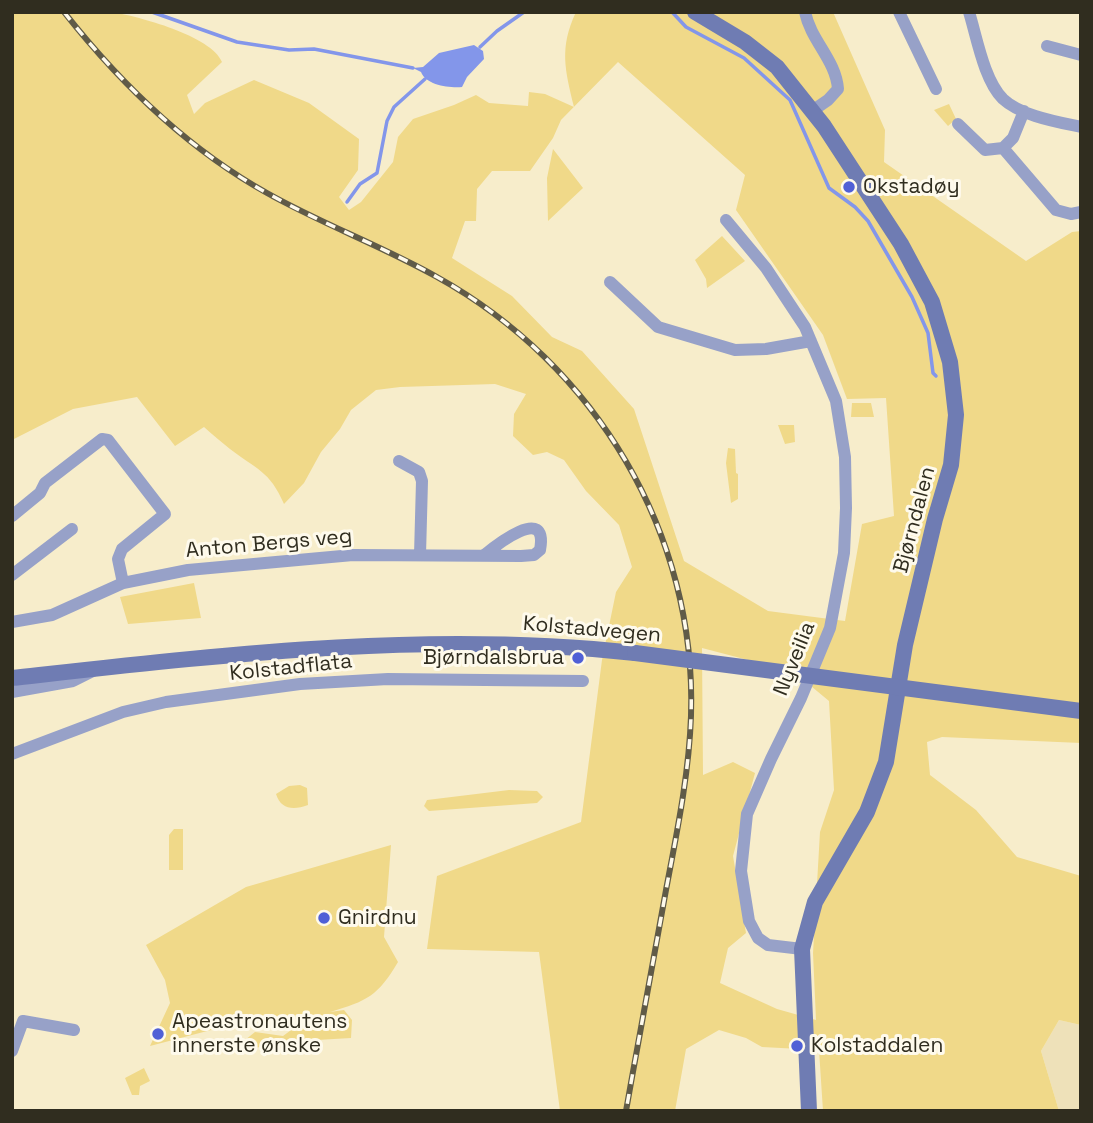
<!DOCTYPE html>
<html>
<head>
<meta charset="utf-8">
<style>
	body { margin:0 }
	#map { position:relative; width:1093px; height:1123px; overflow:hidden; background:#f7edcb; font-family:"Space Grotesk",sans-serif }
	canvas { display:block }
	.frame { position:absolute; inset:0; border:14px solid #302d1f; pointer-events:none }
</style>
</head>
<body>
<div id="map">
<canvas width="1093" height="1123"></canvas>
<div class="frame"></div>
</div>
<script>
const ctx = document.querySelector('canvas').getContext('2d');
ctx.lineJoin = 'round';
function fillPath(path, color) { ctx.fillStyle = color; ctx.fill(path, 'evenodd'); }
function strokePath(path, color, width, dash) { ctx.strokeStyle = color; ctx.lineWidth = width; ctx.lineCap = dash ? 'butt' : 'round'; ctx.setLineDash(dash || []); ctx.stroke(path); }
function label(font, color, halo, rows, align = 'center') {
  ctx.font = font + ' "Space Grotesk",sans-serif'; ctx.lineWidth = 6; ctx.setLineDash([]); ctx.textBaseline = 'middle'; ctx.strokeStyle = halo; ctx.fillStyle = color; for (const [text, x, y, turn = 0] of rows) {
    ctx.save(); ctx.translate(x, y); ctx.rotate((+turn || 0) * Math.PI / 180); ctx.textAlign = isNaN(turn) ? turn : align; if (halo) ctx.strokeText(text, 0, 0); ctx.fillText(text, 0, 0); ctx.restore();
  }
}
const built = new Path2D(`
	M1059,1020L1081,1025V1111H1059L1041,1051Z`);
const green = new Path2D(`
	M12,12C44,12 80,8 111,12C138,16 212,36 222,62L187,95L194,114L205,103L254,80L309,103L359,139L358,170L339,197L349,210L361,202L393,162L398,137L413,119L454,105L476,95L489,103L528,106L529,92L545,94L574,107C565,70 559,48 576,12H833L885,130L884,162L1026,261L1072,232L1081,231V743L942,737L927,742L930,775L976,810L1017,857L1081,876V1025L1059,1020L1041,1051L1059,1111H823L819,1050L762,1047L746,1038L719,1030L686,1049L675,1111H560L539,952L427,949L437,876L581,822L602,660L616,592L632,567L619,525L586,491L564,460L547,452L533,455L513,436L514,414L526,394L495,384L400,387L376,390L351,410L340,429L321,452L304,483L284,504C270,471 256,469 230,449C221,442 212,434 204,427L175,446L137,397L73,409L12,440ZM618,62L745,175L736,210L823,335L847,399L886,398L894,516L862,524L845,621L768,611L684,561L634,409L582,351L552,337L512,296L452,258L465,221H476L477,189L492,171H530L553,138L561,120ZM702,648L794,672L829,701L834,790L820,832L813,953L816,1020L777,1009L720,983L728,948L746,933L733,856L755,773L733,762L703,775Z
	M949,104L956,119L948,126L934,110Z
	M553,149L583,188L548,221L547,178Z
	M722,236L745,261L707,288L706,279L695,260Z
	M852,403H871L874,417H851Z
	M778,425H794L795,442L785,444Z
	M728,448L735,449L736,473L738,474V499L731,503L726,463Z
	M194,583L201,618L128,624L120,597Z
	M300,785L307,788L308,805C294,810 281,810 276,794L289,786Z
	M509,790L537,791L543,797L537,803L429,811L424,806L427,800Z
	M174,829H183V870H169V835Z
	M391,845L384,937L398,962C378,996 367,1001 330,1012L344,1010L352,1020L351,1038L300,1041L284,1048L249,1047L245,1040L255,1032L283,1036L298,1025L321,1014L299,1019H253L150,1046L170,1003L165,980L146,945L246,887Z
	M144,1068L150,1081L140,1086L139,1095H132L125,1078Z`);
const water = new Path2D(`
	M474,45L483,51L484,59L467,77L462,87C448,88 426,85 421,72L413,68L423,67L439,53Z`);
const stream = new Path2D(`
	M152,12L237,42L289,50L314,49L413,68
	M672,12L686,27L744,58L790,100L829,188L855,207L868,221L912,297L928,333L933,373L936,376
	M480,47L497,31L524,12
	M347,202L360,184L377,173L387,121L394,107L425,79`);
const street = new Path2D(`
	M805,12C811,41 836,60 838,89L828,100L812,111
	M899,12L936,89
	M969,12C977,38 984,80 1003,99C1021,116 1058,122 1081,127
	M1047,46L1081,55
	M958,124L985,150L1003,148L1013,138L1024,111
	M1003,148L1056,210L1071,214L1081,212
	M726,220L766,268L805,327L836,401L845,457L846,508L844,553L830,628L801,698L771,759L747,814L741,871L749,921L758,938L768,945L802,949
	M610,282L658,327L735,350L766,349L811,341
	M399,461L419,472L422,481L420,555
	M12,516L40,493L45,483L102,439L108,440L165,514L122,549L118,559L123,583
	M12,575L72,529
	M12,622L52,615L123,583L188,570L353,555L521,556L534,555L540,550C549,503 495,546 483,556
	M12,692L73,681L93,671
	M12,754L123,712L166,702L300,684L388,679L583,681
	M12,1051L23,1021L74,1030`);
const secondary = new Path2D(`
	M695,12L745,42L777,67L824,126L901,244L932,302L950,362L956,415L951,465L935,519L905,645L886,762L867,812L815,902L802,949L809,1111
	M12,678C220,655 426,630 635,653`);
const rail = new Path2D(`
	M64,12C120,83 188,149 267,193C322,224 382,246 437,277C596,365 697,534 691,716C689,774 677,832 666,890C653,963 639,1037 626,1111`);
const secondaryBridge = new Path2D(`
	M635,653L1081,711`);
const markers = [
	[849,187,7,"#5060d6"],
	[578,658,7,"#5060d6"],
	[324,918,7,"#5060d6"],
	[158,1034,7,"#5060d6"],
	[797,1046,7,"#5060d6"]
];
const poiNames = [
	["Okstadøy",863,187],
	["Bjørndalsbrua",564,658,"right"],
	["Gnirdnu",338,918],
	["Apeastronautens",172,1022],
	["innerste ønske",172,1046],
	["Kolstaddalen",811,1046]
];
const streetNames = [
	["Bjørndalen",915,520,-75],
	["Anton Bergs veg",269,544,-5],
	["Kolstadvegen",592,630,5],
	["Nyveilia",795,659,-68],
	["Kolstadflata",291,668,-6]
];
fillPath(built, '#eee1b9');
fillPath(green, '#f0d989');
fillPath(water, '#8396ea');
strokePath(stream, '#8396ea', 3.5);
strokePath(street, '#97a1c8', 12);
strokePath(secondary, '#6f7cb3', 16);
strokePath(rail, '#605b48', 6);
strokePath(rail, '#fefaec', 3.5, [10]);
strokePath(secondaryBridge, '#6f7cb3', 16);
for (const [x, y, r, color] of markers) { const dot = new Path2D(); dot.arc(x, y, r, 0, 2 * Math.PI); ctx.fillStyle = color; ctx.fill(dot); strokePath(dot, '#fefaec', 2.5); }
label('21px', '#302d1f', '#fefaec', poiNames, 'left');
label('21px', '#302d1f', '#fefaec', streetNames);
</script>
</body>
</html>
